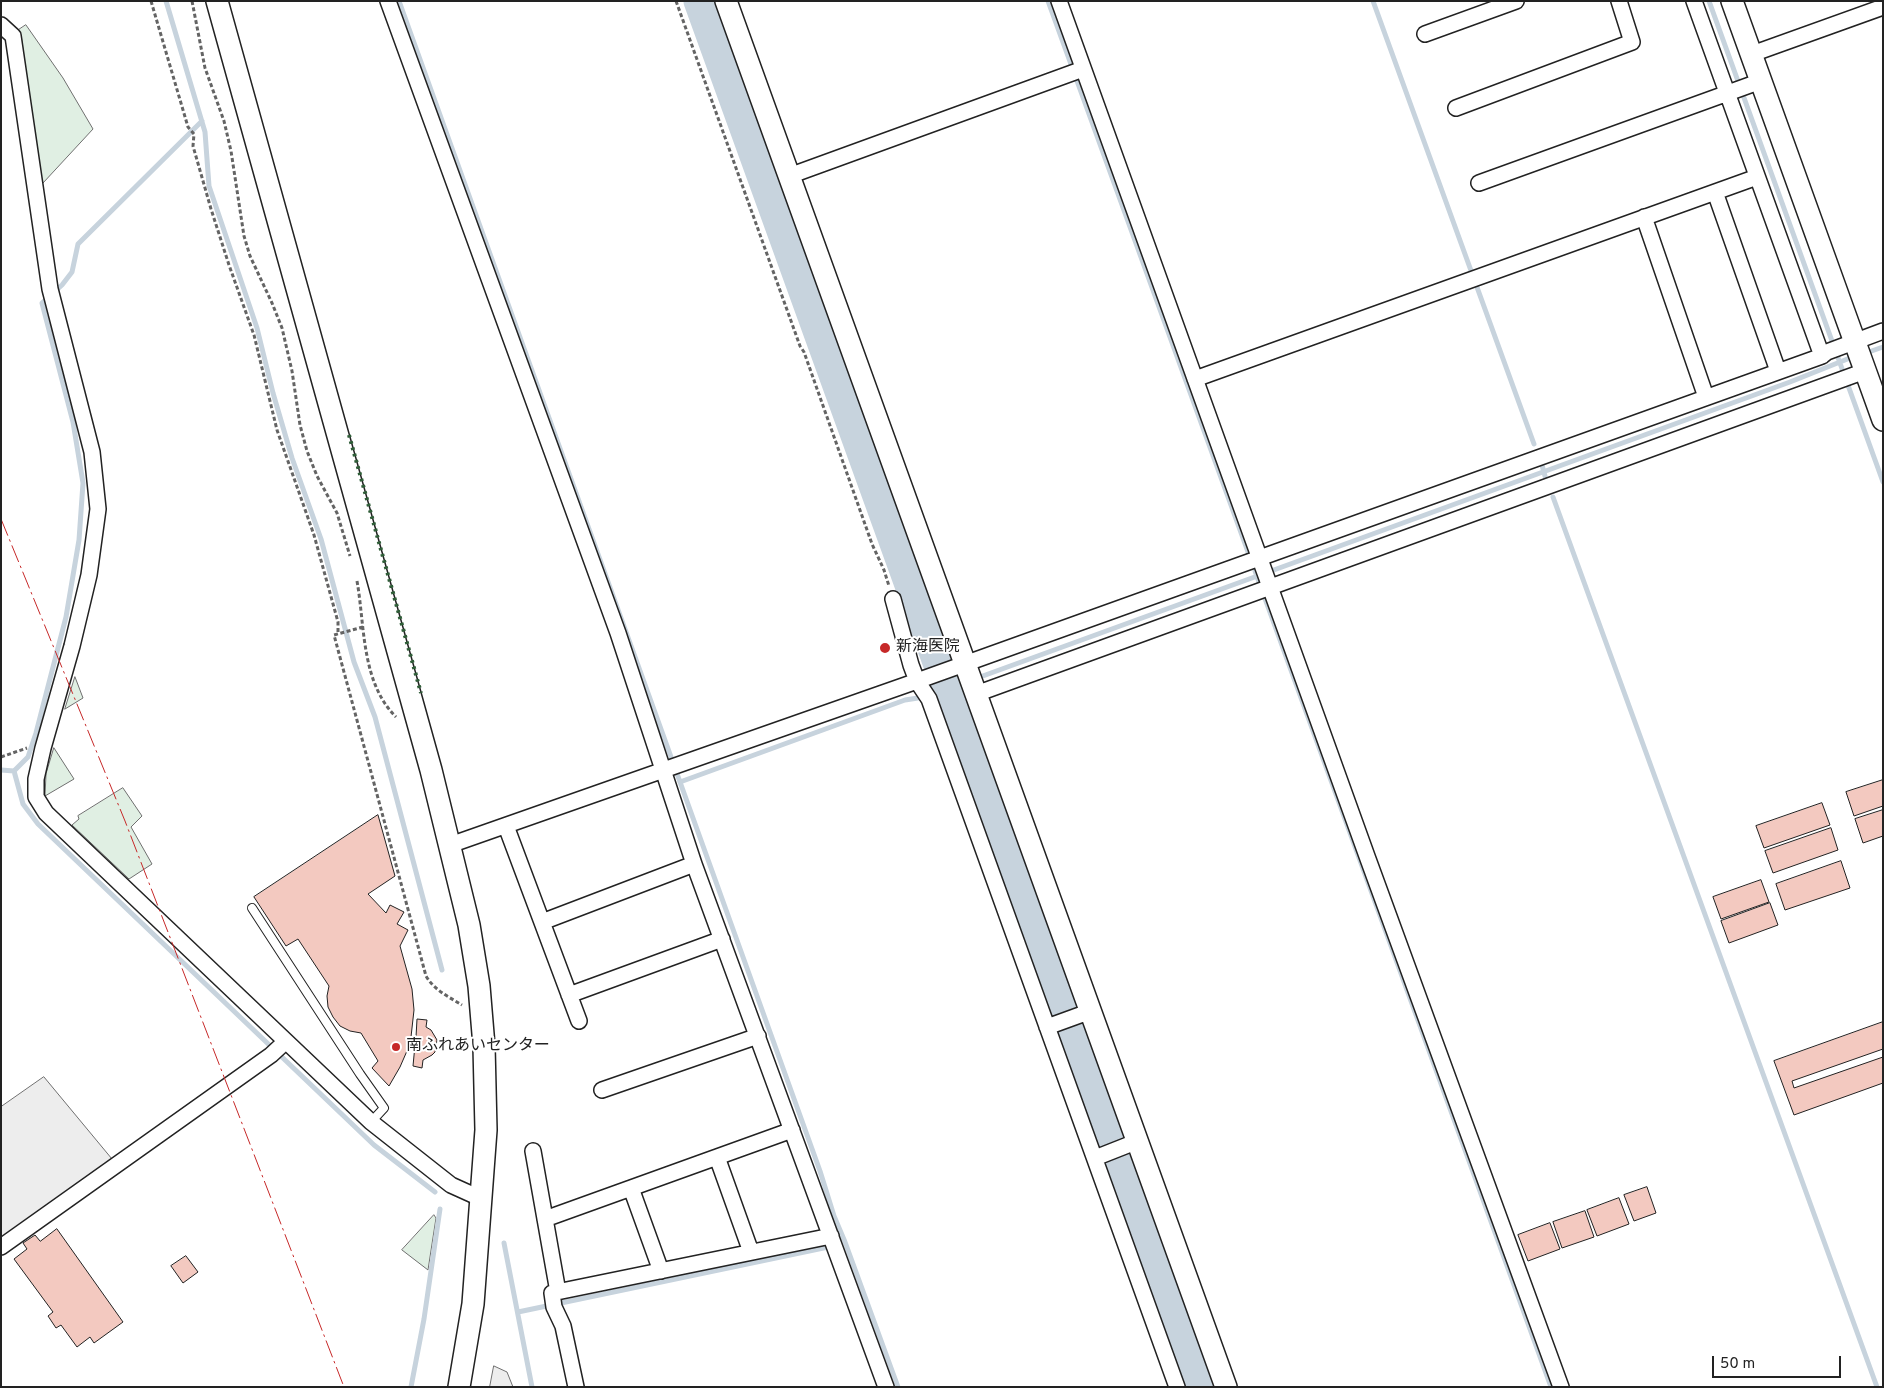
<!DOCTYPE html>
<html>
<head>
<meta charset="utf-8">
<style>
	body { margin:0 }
	#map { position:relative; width:1884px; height:1388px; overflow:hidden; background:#fff; font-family:Overpass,sans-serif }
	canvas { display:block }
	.frame { position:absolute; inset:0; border:2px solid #222; pointer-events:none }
	.scale { position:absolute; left:1712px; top:1356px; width:129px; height:22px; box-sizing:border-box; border:2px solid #222; border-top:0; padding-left:6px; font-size:15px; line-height:18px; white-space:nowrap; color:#222; -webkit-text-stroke:4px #fff; paint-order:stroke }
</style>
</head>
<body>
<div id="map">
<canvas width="1884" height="1388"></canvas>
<div class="frame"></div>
<div class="scale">50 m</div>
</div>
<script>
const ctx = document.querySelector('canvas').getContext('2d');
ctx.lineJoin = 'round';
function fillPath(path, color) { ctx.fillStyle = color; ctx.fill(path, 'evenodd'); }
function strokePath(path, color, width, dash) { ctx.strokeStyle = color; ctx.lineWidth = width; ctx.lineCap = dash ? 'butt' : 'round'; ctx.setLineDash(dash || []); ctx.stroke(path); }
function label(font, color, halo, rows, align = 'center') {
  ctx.font = font + ' Overpass,"Noto Sans JP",sans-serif'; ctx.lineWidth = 4; ctx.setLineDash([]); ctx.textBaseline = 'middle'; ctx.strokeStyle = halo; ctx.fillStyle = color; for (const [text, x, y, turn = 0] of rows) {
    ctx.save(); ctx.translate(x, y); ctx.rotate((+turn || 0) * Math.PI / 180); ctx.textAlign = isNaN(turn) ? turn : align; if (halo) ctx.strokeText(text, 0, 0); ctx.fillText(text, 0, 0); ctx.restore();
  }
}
const green = new Path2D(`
	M26,25L63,78L93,129L43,183L39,171L21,35L17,31Z
	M75,677L83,698L65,709Z
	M54,748L74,779L45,796L46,774Z
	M123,788L142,816L131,827L152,864L129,879L72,825L79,819L78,816Z
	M434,1215L436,1218L428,1270L402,1250Z`);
const parking = new Path2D(`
	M44,1077L112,1159L1,1238V1107Z
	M494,1366L507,1372L513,1387H490Z`);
const stream = new Path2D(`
	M166,1L205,132L209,186L257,328L273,393L292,458L321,539L354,662L375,717L442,970
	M399,1L820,1171L834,1216L845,1242L898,1387
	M1048,1L1248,552
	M1373,1L1534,444
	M1709,1L1883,482
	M1863,354L1883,347
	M1542,465L1545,476
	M1553,497L1877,1387
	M1255,571L1551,1387
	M980,677L1790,382L1855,356
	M934,692L947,688
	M948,692L957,689
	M1,770L14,771L23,804L38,824L374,1145L435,1192
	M14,771L28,757L36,733L66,617L79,540L83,483L73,422L42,303L62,285L72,272L78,244L202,121
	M680,782L905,700L918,698
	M504,1243L532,1387
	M518,1312L833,1246
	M411,1387L424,1319L440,1209`);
const river = new Path2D(`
	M699,1L1200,1387`);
const building = new Path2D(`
	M1883,780V806L1854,816L1846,792Z
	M1822,803L1830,825L1764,848L1756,826Z
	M1883,810V836L1863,843L1855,819Z
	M378,815L395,876L368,894L386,913L390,905L404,912L397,924L408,930L400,946L412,989L414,1010L411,1037H416L417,1019L427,1020L426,1027L431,1030L437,1040L435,1052L432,1055L423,1060L422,1068L413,1066L415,1045L410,1044L400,1067L389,1086L372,1068L378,1061L361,1033L350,1031L340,1026L333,1017L328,1007L327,996L329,986L298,939L286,946L254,897Z
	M1831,828L1838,850L1773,873L1765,851Z
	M1841,861L1850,888L1785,910L1776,884Z
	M1761,880L1769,902L1721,919L1713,897Z
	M1770,903L1778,925L1729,943L1721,921Z
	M1883,1022V1049L1792,1081L1794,1088L1883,1057V1083L1794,1115L1774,1061Z
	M1647,1187L1656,1213L1634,1221L1624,1195Z
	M1619,1198L1629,1224L1597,1236L1587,1210Z
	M1585,1211L1594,1237L1562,1248L1553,1222Z
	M1550,1223L1560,1249L1528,1261L1518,1235Z
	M57,1229L123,1322L94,1343L90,1337L77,1347L61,1325L56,1328L48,1316L53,1312L14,1259L27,1249L23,1243L35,1235L40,1241Z
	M186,1256L198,1272L183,1283L171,1266Z`);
const path = new Path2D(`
	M151,1L188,127L194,134L193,146L211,209L229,265L254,335L277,430L314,535L338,622V634
	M192,1L205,68L224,121L231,151L244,236L250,256L272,303L282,328L292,371L300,425L307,451L317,476L337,513L350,556
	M676,1L800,346L804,352L872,544L884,570L889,586
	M357,581C365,626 361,682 396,717
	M363,627L334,635L426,976C434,990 449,997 462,1005
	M1,757L27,748`);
const lane = new Path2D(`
	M252,908L360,1074L384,1108L371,1122`);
const street = new Path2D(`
	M388,1L618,633L694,864L886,1387
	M1059,1L1368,859L1561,1387
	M1694,1L1822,356
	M1,25L13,36L50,289L92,452L98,509L89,575L72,646L43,748L36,779V797L46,813L371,1122L451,1185L482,1199
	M1425,34L1516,1
	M1752,54L1883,7
	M1456,108L1632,42L1619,1
	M789,176L1083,69
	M1479,183L1761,81
	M1715,192L1778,371
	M1644,217L1706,397
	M1195,379L1757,177
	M893,599L911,665L917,681L929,699L1177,1387
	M976,694L1865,371
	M506,826L579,1021
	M450,845L917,681L1822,356L1827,352L1883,331
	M542,922L694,864
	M569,995L722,939
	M1047,1027L1091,1011
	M602,1090L758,1036
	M533,1151L558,1292
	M717,1157L751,1252
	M1095,1158L1138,1141
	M631,1188L661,1271
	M545,1219L792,1130
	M1,1247L271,1055L285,1042
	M576,1387L563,1326L554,1307L552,1293L831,1236`);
const secondary = new Path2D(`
	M217,1L431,770L469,925L479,986L484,1046L486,1130L473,1304L459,1387
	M726,1L1226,1387
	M1732,1L1883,420`);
const hedge = new Path2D(`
	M349,435L421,693`);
const power = new Path2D(`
	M1,519L125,821L344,1387`);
const markers = [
	[885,648,6,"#c62828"],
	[396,1047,5,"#c62828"]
];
const poiNames = [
	["新海医院",896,648],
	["南ふれあいセンター",406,1047]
];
fillPath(green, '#e0efe3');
strokePath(green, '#6f6f6f', 1);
fillPath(parking, '#ededed');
strokePath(parking, '#6f6f6f', 1);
strokePath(stream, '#c7d3dd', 5);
strokePath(river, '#c7d3dd', 31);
fillPath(building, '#f3c9c0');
strokePath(building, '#222', 1);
strokePath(lane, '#222', 10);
strokePath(street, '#222', 18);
strokePath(secondary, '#222', 24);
strokePath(path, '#646464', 3, [4, 2.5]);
strokePath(lane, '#fff', 8);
strokePath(street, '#fff', 15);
strokePath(secondary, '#fff', 21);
strokePath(hedge, '#2f5e38', 4, [2.5, 4]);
strokePath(power, '#c62828', 1, [18, 4, 2.5, 4]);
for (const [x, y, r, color] of markers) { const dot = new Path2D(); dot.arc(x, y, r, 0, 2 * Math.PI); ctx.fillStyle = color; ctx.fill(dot); strokePath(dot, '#fff', 2); }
label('16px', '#222', '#fff', poiNames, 'left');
</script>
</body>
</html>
